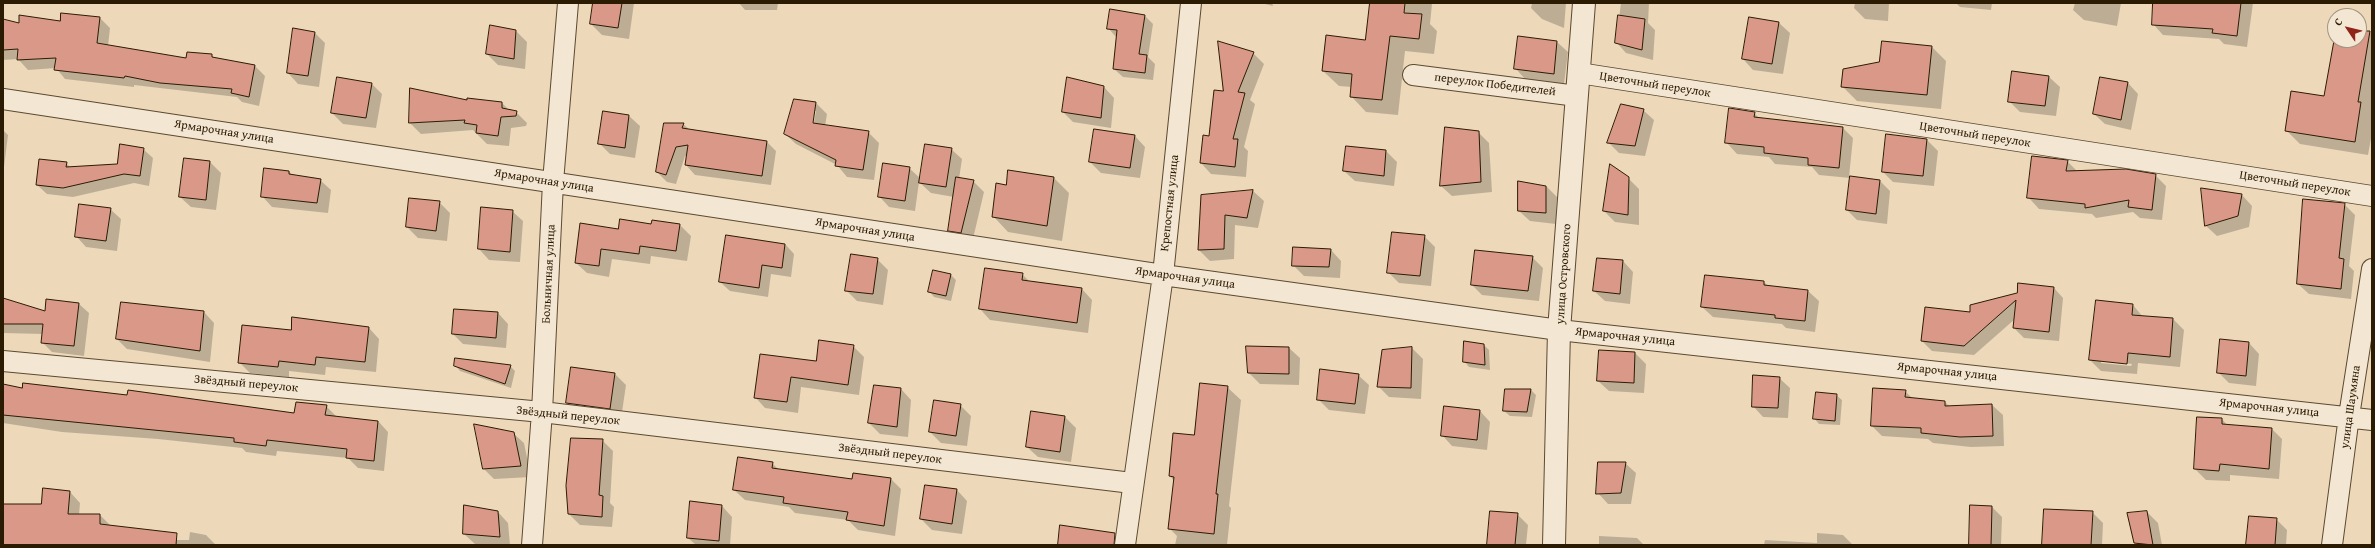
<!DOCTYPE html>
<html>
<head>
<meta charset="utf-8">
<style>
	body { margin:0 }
	#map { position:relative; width:2375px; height:548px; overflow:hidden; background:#edd9ba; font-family:"Gentium Book Plus",serif }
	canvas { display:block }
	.frame { position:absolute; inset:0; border:4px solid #2c1b03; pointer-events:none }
	.north { position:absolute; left:2327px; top:8px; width:40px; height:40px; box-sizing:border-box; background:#f3e6d2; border:1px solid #a3957f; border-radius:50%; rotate:305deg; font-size:11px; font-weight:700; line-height:16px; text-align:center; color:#2c1b03 }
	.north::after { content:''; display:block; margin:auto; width:14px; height:18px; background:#8f2418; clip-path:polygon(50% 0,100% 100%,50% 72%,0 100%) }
</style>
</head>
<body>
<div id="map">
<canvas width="2375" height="548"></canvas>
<div class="frame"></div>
<div class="north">С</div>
</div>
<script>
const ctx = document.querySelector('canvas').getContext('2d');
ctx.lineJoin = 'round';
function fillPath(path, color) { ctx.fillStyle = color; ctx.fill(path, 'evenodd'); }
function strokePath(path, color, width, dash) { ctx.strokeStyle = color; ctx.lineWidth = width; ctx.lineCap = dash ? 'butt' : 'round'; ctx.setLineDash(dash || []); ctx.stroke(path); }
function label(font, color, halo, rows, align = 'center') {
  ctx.font = font + ' "Gentium Book Plus",serif'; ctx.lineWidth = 3; ctx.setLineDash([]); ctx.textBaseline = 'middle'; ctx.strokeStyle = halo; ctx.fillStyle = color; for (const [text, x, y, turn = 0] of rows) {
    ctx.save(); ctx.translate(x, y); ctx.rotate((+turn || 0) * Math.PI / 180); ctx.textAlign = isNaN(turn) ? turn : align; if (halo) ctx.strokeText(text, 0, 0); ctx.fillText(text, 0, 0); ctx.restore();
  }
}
const shadow = new Path2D(`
	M594,3H634L629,39L602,35L591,24Z
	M739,3H778L777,10H745Z
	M1261,3H1272L1273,6Z
	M1371,3L1432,4L1430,24L1437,31L1434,54L1405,51L1398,115L1366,112L1351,96L1352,87L1339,86L1323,71L1366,41Z
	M1532,3H1566L1564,28L1542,19L1531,8Z
	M1621,3H1649L1648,23L1655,30L1653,60L1626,53L1616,42Z
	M1855,3H1889L1888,21L1865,19L1854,8Z
	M1956,3H1992L1991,10L1960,7Z
	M2075,3H2121L2117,26L2084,20L2073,10Z
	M2154,3H2253L2247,47L2224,44L2219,39L2163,35L2153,24Z
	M62,14L100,18L110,28L108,46L187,60L211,55L214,58L255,66L265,76L259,106L242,102L237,97L134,85V87L65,79L56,68L28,70L18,59L3,60V20L20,24L61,22Z
	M1145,16L1153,24L1148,57L1155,64L1153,80L1123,77L1114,69L1116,37L1108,28Z
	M1779,23L1790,33L1783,74L1753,70L1743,59Z
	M490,26L516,31L527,42L525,69L498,65L487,54Z
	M2359,32H2370L2372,35V133L2368,155L2300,144L2286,130L2325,97L2335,40H2359Z
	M315,33L325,43L319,87L298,84L288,73Z
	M1519,38L1557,42L1568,52L1564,84L1526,80L1516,69Z
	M1932,47L1946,61L1941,109L1857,101L1842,86L1880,63Z
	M1253,53L1264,64L1250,100L1255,104L1244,147L1248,151L1246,177L1211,174L1201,163L1224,92Z
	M2049,77L2060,87L2056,116L2020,112L2009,101Z
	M2128,83L2138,94L2131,130L2105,124L2094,114Z
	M372,84L382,94L376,128L343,124L332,113Z
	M1104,87L1114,98L1111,128L1073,122L1063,112Z
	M411,89L468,101L502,103L510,111L516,112L527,123L526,126L511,128L509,146L487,144L473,130L421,134L410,123Z
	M795,100L816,103L827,114L825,126L868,132L879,143L874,180L847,177L837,165L796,144L785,134ZM814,111H816L813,128H811Z
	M1643,110L1654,120L1645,156L1619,153L1609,143Z
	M604,112L629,116L640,126L635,158L610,154L599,143Z
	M1754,113L1760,119L1843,128L1853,138L1849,177L1880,181L1890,191L1887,224L1857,220L1847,210L1850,178L1819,175L1812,167L1775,164L1769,157L1737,154L1727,143Z
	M683,124L690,130L767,142L776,151L771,185L695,175L686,165L687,156H685L676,184L667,182L657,172Z
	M3,130L8,135L3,175Z
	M1478,132L1489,143L1492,192L1452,196L1441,186Z
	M1135,136L1145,147L1140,178L1101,173L1090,162Z
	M1927,140L1938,151L1934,186L1893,182L1883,172Z
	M1347,147L1386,151L1397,162L1394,186L1355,181L1344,171Z
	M143,149L153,158L149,186L134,183L73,197L47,194L37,185L66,163L71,168L118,165Z
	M951,149L962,159L959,179L973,181L984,192L972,243L960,241L949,230L954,197L931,193L919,182L915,211L889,207L879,196L909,168L921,179Z
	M2067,161L2078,172L2155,175L2166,186L2162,220L2140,218L2133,212L2096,218L2092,214L2039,209L2029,198Z
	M210,162L221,173L216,210L191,207L180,197Z
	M289,171L293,176L320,180L331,190L328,213L272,207L262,196Z
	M1054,178L1069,193L1062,241L1008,232L993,216L1007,186Z
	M1628,178L1639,189V225L1615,222L1604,211Z
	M1546,186L1557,197L1556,224L1530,221L1519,211Z
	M2202,189L2242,195L2252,206L2249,227L2217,236L2206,226Z
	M1253,191L1264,201L1258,228L1235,225L1234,259L1210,261L1199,250L1202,196Z
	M439,202L450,213L447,241L418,238L407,227Z
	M2344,204L2355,215L2349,266L2354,271L2351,299L2309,294L2298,284Z
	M110,209L121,219L117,251L86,247L76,236Z
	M512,211L523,221L520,262L489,260L479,249Z
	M652,221L680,225L691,236L687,261L651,256L650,264L612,259L609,277L587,273L576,263L619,230L652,225Z
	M1424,236L1435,247L1431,286L1399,283L1388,272Z
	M785,244L794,254L791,277L771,274L768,297L730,291L720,282Z
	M1331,250L1341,261L1340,278L1304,276L1293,265Z
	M1532,257L1543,268L1539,301L1482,295L1472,285Z
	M877,259L888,270L883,305L857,301L846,290Z
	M1623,261L1633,272L1630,304L1605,301L1594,291Z
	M934,271L951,275L956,280L951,301L934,297L929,291Z
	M1022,274L1030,282L1082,289L1092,300L1088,333L990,320L980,309Z
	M1706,276L1764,282L1768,286L1808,291L1819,301L1815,332L1786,328L1782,324L1713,317L1702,307Z
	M2054,288L2063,298L2059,341L2024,338L2014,328L2015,319L1974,355L1932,351L1922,341L1971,313Z
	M3,299L45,313L79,304L89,313L84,356L52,352L42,342L43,334L3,333Z
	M2133,305L2143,317L2173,319L2184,330L2180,367L2138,363L2137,374L2101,371L2090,360ZM2101,360L2132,364L2131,366L2101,363Z
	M204,312L214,323L210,362L127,349L117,339Z
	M498,313L508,324L506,348L463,344L453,334Z
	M369,328L379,339L376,372L326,367L325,375L289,371V377L250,373L239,362L292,332Z
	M2249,343L2259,354L2256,386L2229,383L2218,372Z
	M1484,345L1489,350L1490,370L1469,367L1464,361Z
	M853,346L864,357L859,395L801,387L798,413L765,408L755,397L761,355L817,363Z
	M1289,348L1300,358L1299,385L1260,384L1249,373Z
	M1412,348L1423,359L1421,399L1389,397L1379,387L1383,351Z
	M1600,351L1635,353L1646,364L1644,393L1609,391L1598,381Z
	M455,365L510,366L515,371L511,388L460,371Z
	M572,368L615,374L626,385L621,419L578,413L567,403Z
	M1358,375L1369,385L1365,414L1329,410L1318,399Z
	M1779,378L1790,388L1788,418L1763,417L1753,406Z
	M3,385L23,389L295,414L326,406L337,417L378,421L388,432L384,471L358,468L348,458L277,451L276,456L246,452L242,448L158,439L62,432L3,423Z
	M1227,387L1241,400L1229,506L1231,508L1227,545H1175L1177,536L1169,528L1174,481L1170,476Z
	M901,389L911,400L908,437L880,434L869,423Z
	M1531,390L1536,395L1532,417L1510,416L1504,411Z
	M1905,391L1913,399L1945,402L1949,406L1992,405L2003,415L2004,446L1971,447L1933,443L1928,439L1882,436L1872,426Z
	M1836,395L1842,400L1840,425L1819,424L1814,418Z
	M960,405L971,416L967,446L941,443L930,432Z
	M1480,411L1490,422L1487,450L1452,446L1442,435Z
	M1032,412L1065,417L1076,428L1071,462L1038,457L1027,447Z
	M2222,419L2228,426L2272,429L2282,439L2279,479L2230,475V481L2206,480L2195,469Z
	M513,433L524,443L531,477L494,479L484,469Z
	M602,440L613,451L610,503L614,507L612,527L580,525L569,514Z
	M772,463L779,470L853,480L891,479L901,489L895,536L858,530L848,520L795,513L789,507L745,500L734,490Z
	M1625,463L1636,473L1631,504H1608L1598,493Z
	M957,490L967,501L962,534L932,530L921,519Z
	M70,492L80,503L79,515H100L110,525L159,540H189L190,532L206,535L216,545H3V505H42Z
	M722,506L732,517L730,545H696L688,538Z
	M1992,507L2002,517L2001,545H1970Z
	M498,512L508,523L510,545L475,544L464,534Z
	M2092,512L2103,523L2102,545H2043Z
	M2147,512L2158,523L2162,545H2137L2135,543Z
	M1517,514L1528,525L1526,545H1488Z
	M2276,519L2287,530L2286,545H2247Z
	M1817,533L1843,535L1853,545H1764L1765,540L1817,543Z
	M1599,536L1637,538L1644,545H1599Z`);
const building = new Path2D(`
	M593,3H622L618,28L590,24Z
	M1370,3H1405L1404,13L1422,14L1419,39L1390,36L1382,100L1350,97L1352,74L1322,71L1326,35L1365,40Z
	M2153,3H2241L2237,36L2212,33L2213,29L2152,25Z
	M1110,9L1145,15L1139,54L1147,55L1145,73L1113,69L1117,30L1107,29Z
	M61,13L100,17L97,43L186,58L187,52L212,54V57L255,65L249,97L231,93L232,89L160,83L125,76L124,78L54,70L56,58L17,60L18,49L3,50V19L19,23V15L60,21Z
	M1618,15L1645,19L1642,50L1615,43Z
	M1749,17L1779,22L1772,64L1742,59Z
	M490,25L516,30L514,59L486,54Z
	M293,28L315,32L308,76L287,73Z
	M2359,31H2370L2358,102H2361L2355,142L2285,131L2291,91L2324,96L2335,35V40H2359Z
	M1518,36L1557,41L1554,74L1514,69Z
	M1218,41L1254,52L1238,92L1245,93L1233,139H1238L1235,167L1200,163L1203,135L1209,136L1214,90L1223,91Z
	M1882,41L1932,46L1927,95L1841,87L1843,69L1879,62Z
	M2012,71L2049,76L2045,106L2008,102Z
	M337,77L372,83L366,118L331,113Z
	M1067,77L1104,86L1101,118L1062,112Z
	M2100,77L2128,82L2121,120L2093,114Z
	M410,88L467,100V98L502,102V108L517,111L516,116L501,117L498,136L476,133L477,125L464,123L465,120L409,123Z
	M794,99L816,102L813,123L869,131L863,170L835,166L836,160L784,134Z
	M1621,104L1644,109L1635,146L1607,143Z
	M1729,108L1755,112L1754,117L1843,127L1839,168L1808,165V158L1764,153V147L1725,143Z
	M603,111L629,115L625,148L598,144Z
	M664,123H684L682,128L767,141L762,176L685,165L688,145L676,147L666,175L656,172Z
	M1445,127L1479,131L1481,182L1440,186Z
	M1094,129L1135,135L1130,168L1089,162Z
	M1886,134L1927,139L1923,176L1882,172Z
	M120,144L144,148L140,176L124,174L63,188L36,185L39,159L67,162L66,167L117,164Z
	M925,144L952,148L946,187L919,183Z
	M1346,146L1386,150L1384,176L1343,171Z
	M2032,156L2068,160L2066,171L2126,169L2156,174L2152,210L2128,207L2129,200L2085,208V204L2027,198Z
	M184,158L210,161L206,200L179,197Z
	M883,163L910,167L905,201L878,197Z
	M1610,164L1629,177L1628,215L1603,211Z
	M264,168L289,171V174L321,179L317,203L261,197Z
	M1008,170L1054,177L1047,226L992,217L996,183L1006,185Z
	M1850,176L1880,180L1876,214L1846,210Z
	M956,177L974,180L961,233L948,231Z
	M1518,181L1546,186V213L1518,211Z
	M2201,188L2242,194L2238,216L2205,226Z
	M1253,190L1247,218L1225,215L1224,249L1198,250L1201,195Z
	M409,198L440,201L436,231L406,227Z
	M2303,199L2345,203L2339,258L2344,259L2341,289L2297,284Z
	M79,204L111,208L106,241L75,237Z
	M481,207L513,210L510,252L478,249Z
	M620,219L651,224L652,220L680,224L676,251L640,246L639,254L601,249L599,266L575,263L580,223L618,229Z
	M1392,232L1425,235L1420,276L1387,273Z
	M726,235L785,244L782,268L762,265L759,288L719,282Z
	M1293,247L1331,249L1329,267L1292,266Z
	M1475,250L1533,256L1528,291L1471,285Z
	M851,254L878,258L873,294L845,291Z
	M1597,258L1623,260L1620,294L1593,291Z
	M985,268L1023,273L1022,280L1082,288L1077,323L979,309Z
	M933,270L951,274L946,296L928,292Z
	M1705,275L1764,281V285L1808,290L1805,321L1775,318V315L1701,307Z
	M2018,283L2054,287L2049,332L2013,328L2016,300L1964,346L1921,341L1925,307L1970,312V305L2017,293Z
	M3,298L45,311L46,299L79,303L74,346L41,343L43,324H3Z
	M2096,300L2133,304L2132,315L2173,318L2170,357L2128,353L2127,364L2089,360Z
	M121,302L204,311L200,351L116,339Z
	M454,309L498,312L496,338L452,334Z
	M292,317L369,327L365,362L316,357L315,365L279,361L278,367L238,363L242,325L291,330Z
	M2220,339L2249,342L2246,376L2217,373Z
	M819,340L854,345L848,385L791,377L787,402L754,398L760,354L816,361Z
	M1464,341L1484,344L1485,365L1463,362Z
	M1246,346L1289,347V374L1248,373Z
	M1412,347L1411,388L1377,387L1382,350Z
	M1599,350L1635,352L1634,383L1597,381Z
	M455,358L511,365L505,384L454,366Z
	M571,367L615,373L610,409L566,403Z
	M1320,369L1359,374L1355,404L1317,400Z
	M1753,375L1780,377L1778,408L1752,407Z
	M23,383L127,395L128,390L294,413L296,402L327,405L325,415L378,421L374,461L346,458L347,449L267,440L266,446L234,442V438L3,415V384L22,388Z
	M1200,383L1228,386L1216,494H1218L1214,534L1168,529L1174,477L1169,476L1173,433L1194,435Z
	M874,385L901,388L897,427L868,423Z
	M1873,388L1906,390L1905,397L1945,401V406L1992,404L1993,436L1960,437L1921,433V428L1871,426Z
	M1505,389H1531L1527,412L1503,411Z
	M1816,392L1837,394L1835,421L1813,419Z
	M934,400L961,404L956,436L929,432Z
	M1444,406L1480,410L1477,440L1441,436Z
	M1031,411L1065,416L1060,452L1026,447Z
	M2197,417L2222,418V424L2272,428L2269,469L2220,464L2219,471L2194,469Z
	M474,424L514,432L521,466L483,469Z
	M571,438L603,439L599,495L603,496L602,517L568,514L566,486Z
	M738,457L773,462L772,468L852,479L853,473L891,478L884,526L846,520L848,512L783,503L784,497L733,490Z
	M1598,462H1626L1621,493L1596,494Z
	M925,485L957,489L952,524L920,519Z
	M43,488L70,491L68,514H100V524L177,533L176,545H3V504H41Z
	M690,501L722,505L719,541L687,538Z
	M464,505L498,511L500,537L463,534Z
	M1970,505L1992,506L1991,545H1969Z
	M2044,509L2093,511L2091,545H2042Z
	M1490,511L1518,513L1515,545H1487Z
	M2147,511L2153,545L2134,543L2127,513Z
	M2249,516L2277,518L2275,545H2246Z
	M1060,525L1115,533L1114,545H1058Z`);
const minor = new Path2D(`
	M1579,73L2372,196
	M1413,75L1577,96
	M3,99L1163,275L1559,330L2372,420
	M3,361L542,412L1132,483
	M532,545L542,412L553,182L568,3
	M1125,545L1163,275L1191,3
	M2332,545L2349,416L2372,269`);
const tertiary = new Path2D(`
	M1554,545L1559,330L1584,3`);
const streetNames = [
	["переулок Победителей",1495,85,7],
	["Цветочный переулок",1655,85,9],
	["Ярмарочная улица",224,132,9],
	["Цветочный переулок",1975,135,9],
	["Ярмарочная улица",544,181,9],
	["Цветочный переулок",2295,184,9],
	["Крепостная улица",1170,203,-84],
	["Ярмарочная улица",865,230,9],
	["Больничная улица",549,274,-87],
	["улица Островского",1564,274,-86],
	["Ярмарочная улица",1185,278,8],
	["Ярмарочная улица",1625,337,6],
	["Ярмарочная улица",1947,372,6],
	["Звёздный переулок",246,384,5],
	["улица Шаумяна",2351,407,-82],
	["Ярмарочная улица",2269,408,6],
	["Звёздный переулок",568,416,6],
	["Звёздный переулок",890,454,7]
];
fillPath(shadow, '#0003');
fillPath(building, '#d99888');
strokePath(building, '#2c1b03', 1);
strokePath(minor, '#5c4a31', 22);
strokePath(tertiary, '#5c4a31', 24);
strokePath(minor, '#f3e6d2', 20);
strokePath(tertiary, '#f3e6d2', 22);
label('12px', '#2c1b03', '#f3e6d2', streetNames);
</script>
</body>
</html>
